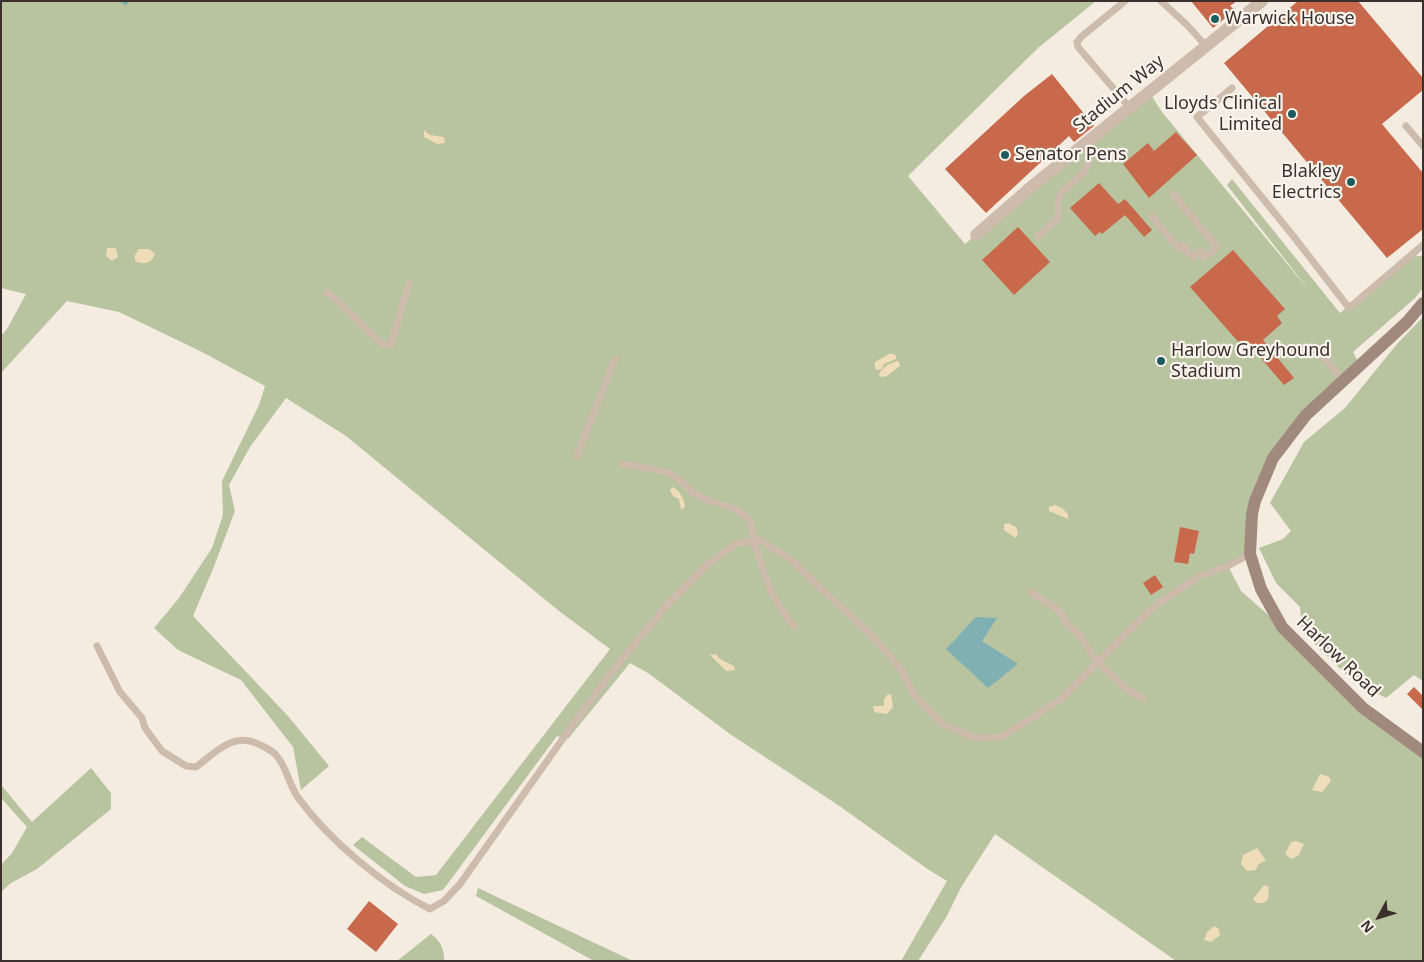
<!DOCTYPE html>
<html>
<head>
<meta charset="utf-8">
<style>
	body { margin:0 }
	#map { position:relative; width:1424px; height:962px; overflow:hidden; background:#f4ebe1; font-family:"Noto Sans",sans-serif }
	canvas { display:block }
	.frame { position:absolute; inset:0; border:2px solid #3b302b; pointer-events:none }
	.north { position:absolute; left:1354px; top:892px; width:50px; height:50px; -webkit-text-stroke:4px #fbf5ee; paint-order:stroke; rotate:231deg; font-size:14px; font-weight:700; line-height:20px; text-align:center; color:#3b302b }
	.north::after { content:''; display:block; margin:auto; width:18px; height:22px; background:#3b302b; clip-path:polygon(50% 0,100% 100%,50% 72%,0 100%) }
</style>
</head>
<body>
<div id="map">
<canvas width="1424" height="962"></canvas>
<div class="frame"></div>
<div class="north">N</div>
</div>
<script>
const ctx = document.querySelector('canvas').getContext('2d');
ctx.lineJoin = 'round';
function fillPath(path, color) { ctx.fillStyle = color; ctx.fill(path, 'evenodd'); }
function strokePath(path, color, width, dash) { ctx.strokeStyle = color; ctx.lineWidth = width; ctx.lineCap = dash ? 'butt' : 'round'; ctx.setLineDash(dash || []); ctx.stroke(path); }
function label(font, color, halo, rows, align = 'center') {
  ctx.font = font + ' "Noto Sans",sans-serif'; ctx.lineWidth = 4.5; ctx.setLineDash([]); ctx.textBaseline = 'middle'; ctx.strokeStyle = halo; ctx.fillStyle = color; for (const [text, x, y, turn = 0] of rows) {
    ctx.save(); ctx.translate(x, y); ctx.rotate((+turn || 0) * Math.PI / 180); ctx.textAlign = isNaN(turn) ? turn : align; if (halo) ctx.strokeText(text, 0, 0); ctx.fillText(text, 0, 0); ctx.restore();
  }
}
const green = new Path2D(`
	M1,1H1096L1038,48L908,176L965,244L1027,191L1149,92L1162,112L1312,294L1227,185L1232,179L1340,313L1410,257L1420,256L1423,255V288L1415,298L1353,352L1360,365L1306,415L1262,481L1250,554L1228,566L1241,591L1282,627L1363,708L1423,752V961H1176L995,834L960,889L947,916L918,961H901L947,881L926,868L838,805L730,734L648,673L630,663L568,739L557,736L443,890L424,894L405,886L353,845L362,837L416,877L436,875L610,649L559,611L346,436L286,398L250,447L229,485L235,511L213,569L193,616L288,716L329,766L301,790L293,747L241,680L178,650L154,628L179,598L212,548L223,515L222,481L259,405L265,386L202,352L119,312L67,301L1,373V336L7,329L26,294L1,288Z
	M1423,317V681L1414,675L1386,698L1353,681L1302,632L1300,607L1276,583L1259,548L1283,539L1291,531L1270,503L1304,442L1345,408L1397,344Z
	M91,768L111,793V809L37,869L11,883L1,892V865L12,853L27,827L1,798V785L32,822Z
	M478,888L633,961H594L476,896Z
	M431,934C440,940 445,950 444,961H397Z`);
const sand = new Path2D(`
	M424,130L430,135L444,137L445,143L437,144L424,137Z
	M107,248H116L118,257L112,261L106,256Z
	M139,249H149L155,254C151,264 144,265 135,261V255Z
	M889,354H894L896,356V359L884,364L882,369L877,370L875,368V362Z
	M897,361L899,362L900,366L887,376L881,377L879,375L880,372L887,365Z
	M673,487C679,490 685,500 685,507L681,510L679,499L673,496L670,490Z
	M1055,505L1062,508L1068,514V519L1049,511V507Z
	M1008,523L1016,527L1018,533L1016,538L1004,530V524Z
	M716,654L720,659L734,666L735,670L726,671L710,655Z
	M891,694L893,707L887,714L874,712L873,706H884V699L887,695Z
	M1320,774L1329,777L1331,781L1322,792L1312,790Z
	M1296,841L1304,844L1299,855L1291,859L1285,854L1291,842Z
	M1257,848L1266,860L1258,865L1256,870L1247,871L1241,864L1243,855Z
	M1264,885L1269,887L1268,899L1264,903H1257L1253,899Z
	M1214,926L1219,929L1220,935L1211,942L1204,940L1207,932Z`);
const water = new Path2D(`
	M976,617L997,618L982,641L1018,664L988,688L946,649Z`);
const stream = new Path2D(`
	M123,1L126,3`);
const building = new Path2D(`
	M1191,1H1237L1230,6L1235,10L1213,28Z
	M1298,1H1358L1423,78V90L1382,124L1423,173V229L1387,258L1224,63Z
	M1052,74L1094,126L1074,142L1069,136L986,213L945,169L1024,96Z
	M1176,132L1197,155L1149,198L1123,164L1148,143L1154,151Z
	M1099,183L1118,204L1125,199L1152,230L1144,237L1125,215L1102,234L1100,232L1095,236L1070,208Z
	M1018,227L1050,262L1014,295L982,260Z
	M1233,250L1285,309L1277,316L1282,323L1263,340L1294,378L1284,385L1246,341L1241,345L1190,287Z
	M1180,527L1199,531L1194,554L1190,553L1188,564L1174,562Z
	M1155,575L1163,587L1151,595L1143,583Z
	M1414,687L1423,696V710L1407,694Z
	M369,901L398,924L376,952L347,929Z`);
const lane = new Path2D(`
	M1125,1L1081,37L1077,42L1078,47L1130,108
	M1161,1L1188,26L1206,46
	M1232,88L1197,117L1294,237L1349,308L1423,245
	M1406,126L1423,146
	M1152,216L1179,249L1183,245L1193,257L1200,251L1205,257L1217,247L1173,194
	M1038,236L1058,218V200L1063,191L1085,171L1088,164L1089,140
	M327,293L337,300L382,344L391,345L409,284
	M1323,356L1343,381
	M577,456L615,359
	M622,464C637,467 654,468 668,473C679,477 686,488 696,494C712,504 740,506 750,521C758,558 768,597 794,626
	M1031,592L1061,612L1067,624L1081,636L1088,649L1098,663L1128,690L1143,699
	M97,646L120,692L142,718L145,728L162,751L186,766L196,767C212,755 231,734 253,742C259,744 272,750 276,755C287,767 289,786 299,799C330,841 384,886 430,909L444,901L460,884L574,723L615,668L667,605L707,565L737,543L760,540L790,559L873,637L902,670L915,696L941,723L975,738L1001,737L1029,720L1065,696L1127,632L1159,603L1200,576L1228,566L1250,554`);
const street = new Path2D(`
	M976,235L1031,187L1262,1`);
const secondary = new Path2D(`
	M1423,303L1407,322L1306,415L1273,458L1255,501L1252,514L1250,554L1261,589L1282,627L1363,708L1423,752`);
const markers = [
	[1215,19,5,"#1f5a5e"],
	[1292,114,5,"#1f5a5e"],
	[1005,155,5,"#1f5a5e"],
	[1351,182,5,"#1f5a5e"],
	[1161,361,5,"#1f5a5e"]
];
const poiNames = [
	["Warwick House",1225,19],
	["Lloyds Clinical",1282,104,"right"],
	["Limited",1282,125,"right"],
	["Senator Pens",1015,155],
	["Blakley",1341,172,"right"],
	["Electrics",1341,193,"right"],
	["Harlow Greyhound",1171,351],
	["Stadium",1171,372]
];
const streetNames = [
	["Stadium Way",1119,94,-39],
	["Harlow Road",1338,657,44]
];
fillPath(green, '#b8c4a0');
fillPath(sand, '#efdcb8');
fillPath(water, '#7fb0b2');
strokePath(stream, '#7fb0b2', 4);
fillPath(building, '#c8694b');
strokePath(lane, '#cdbbac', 7);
strokePath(street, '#cdbbac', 12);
strokePath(secondary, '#a18a7d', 12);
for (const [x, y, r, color] of markers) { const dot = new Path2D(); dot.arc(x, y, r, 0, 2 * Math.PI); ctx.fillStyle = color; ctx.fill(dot); strokePath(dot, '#fbf5ee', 2); }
label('18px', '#3b302b', '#fbf5ee', poiNames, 'left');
label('18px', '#3b302b', '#fbf5ee', streetNames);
</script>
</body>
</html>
